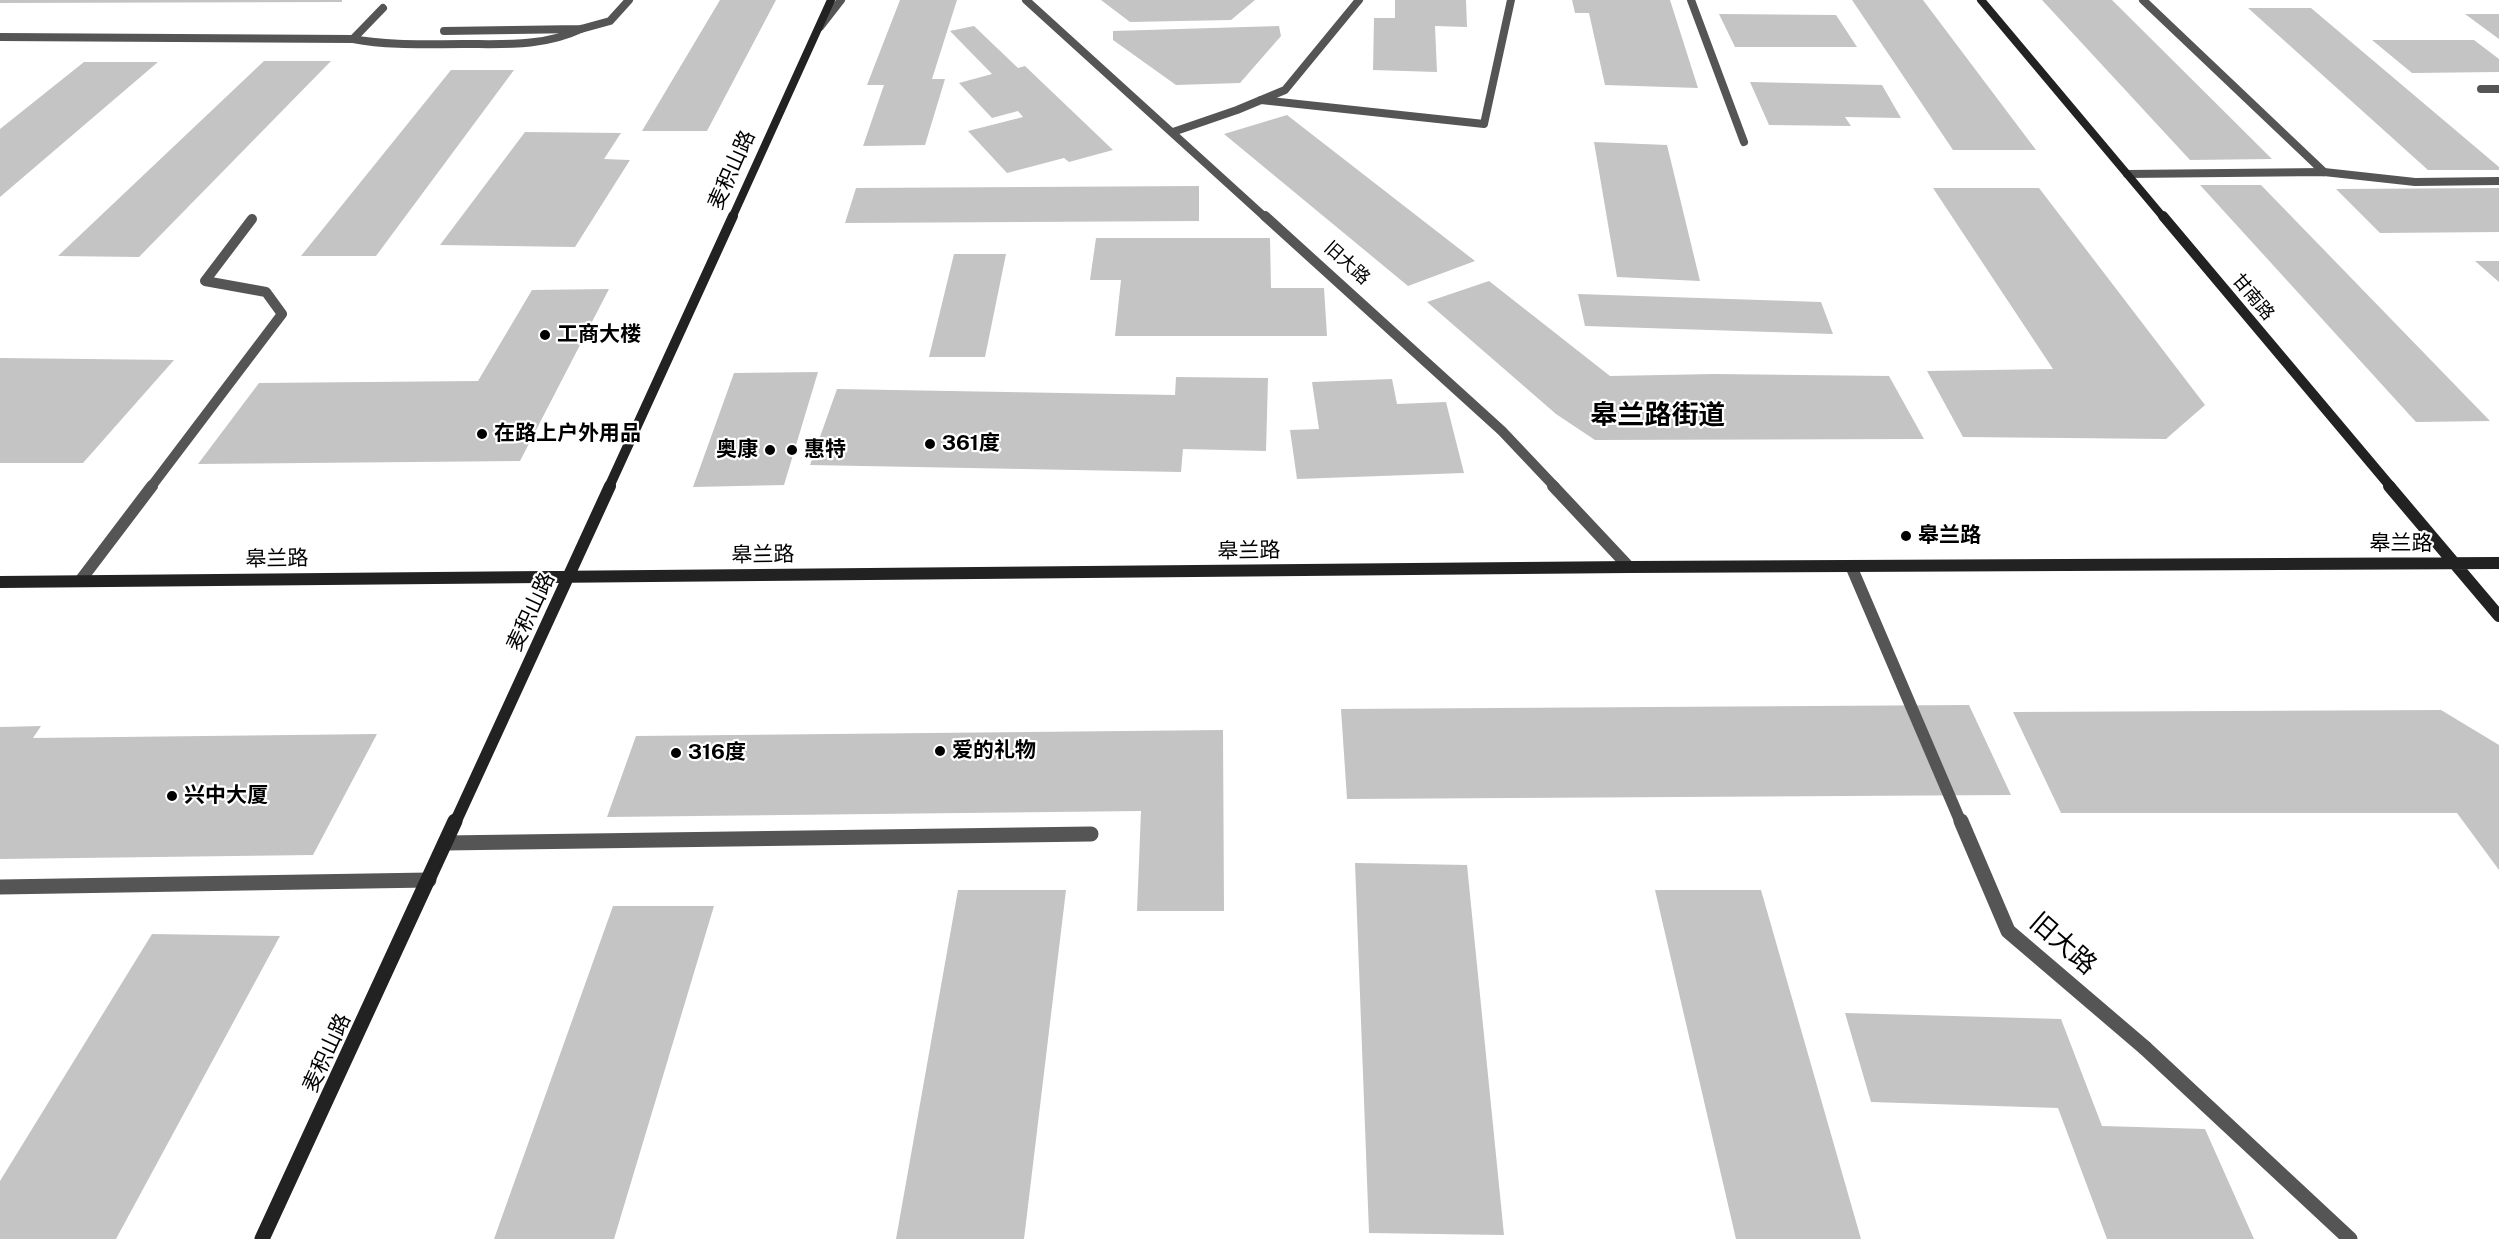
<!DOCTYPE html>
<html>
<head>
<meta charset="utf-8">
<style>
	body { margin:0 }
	canvas { display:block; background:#fff }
</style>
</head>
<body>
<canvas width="2499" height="1239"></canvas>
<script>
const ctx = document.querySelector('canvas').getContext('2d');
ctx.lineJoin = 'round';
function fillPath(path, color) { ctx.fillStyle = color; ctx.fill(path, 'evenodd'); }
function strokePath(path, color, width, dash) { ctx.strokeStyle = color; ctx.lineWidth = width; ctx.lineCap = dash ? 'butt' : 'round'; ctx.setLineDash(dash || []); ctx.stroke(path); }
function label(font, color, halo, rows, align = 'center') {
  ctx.font = font + ' "Public Sans","Noto Sans SC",sans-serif'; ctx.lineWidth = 4.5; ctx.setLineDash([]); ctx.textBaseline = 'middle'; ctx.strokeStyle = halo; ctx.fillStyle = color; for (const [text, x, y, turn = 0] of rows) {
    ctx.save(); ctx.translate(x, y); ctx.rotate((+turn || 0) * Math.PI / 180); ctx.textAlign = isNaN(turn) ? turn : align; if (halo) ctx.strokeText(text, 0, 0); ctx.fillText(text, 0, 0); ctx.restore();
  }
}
const building = new Path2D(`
	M0,0H342V2L0,3Z
	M720,0H776L707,131H642Z
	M900,0H957L932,79H945L925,145L863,146L884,85H867Z
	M1101,0H1255L1231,20L1130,22Z
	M1395,0H1466L1467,27L1435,26L1437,72L1373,70L1374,18H1395Z
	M1572,0H1670L1698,88L1605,85L1589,13H1575Z
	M1852,0H1923L2036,150H1953Z
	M2042,0H2112L2272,159L2190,160Z
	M2248,8H2311L2499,167V170H2428Z
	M1719,14L1836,15L1857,47H1735Z
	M2465,14H2499V39Z
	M974,26L1018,68L1025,66L1113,150L1069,162L1064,158L1007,173L968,131L1023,117L1018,111L992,118L959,83L992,74L950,31Z
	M1279,26L1281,36L1240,83L1176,85L1113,40V31Z
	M2372,40H2474L2499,59V72L2412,73Z
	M264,61H331L139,257L58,256Z
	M84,62H158L0,197V129Z
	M451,70H514L376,256H301Z
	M1750,82L1882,85L1901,118L1845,117L1851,126L1769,125Z
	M1287,115L1475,261L1408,286L1224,134Z
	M525,132L621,133L604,159L630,160L575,247L440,245Z
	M1594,142L1667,145L1700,281L1617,277Z
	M2200,185H2261L2490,421L2416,422Z
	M1199,186V221L845,223L856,188Z
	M1933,188H2039L2205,405L2166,439L1963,437L1927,371L2053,369Z
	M2499,188V232L2380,233L2336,189Z
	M1096,238H1270L1271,288H1324L1327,336H1115L1121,280H1090Z
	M954,254H1006L985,357H929Z
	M2475,261H2499V282Z
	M1489,281L1610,376L1714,374L1889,376L1924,439L1595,440L1556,414L1427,302Z
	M609,289L520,461L198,464L259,383L478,381L532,290Z
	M1578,294L1821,302L1833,334L1585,326Z
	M0,358L174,360L83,463H0Z
	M818,372L784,485L693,487L734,373Z
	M1176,377L1268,378L1266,451L1183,449L1181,472L810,465L837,389L1175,395Z
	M1392,379L1397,404L1446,402L1464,473L1297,479L1290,430L1319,429L1312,382Z
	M1969,705L2011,795L1347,799L1341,709Z
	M2441,710L2499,745V870L2457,813H2061L2013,712Z
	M41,726L33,738L377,734L313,855L0,859V727Z
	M1223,730L1224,911H1137L1141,811L607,817L636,736Z
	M1355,863L1467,865L1504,1235L1369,1233Z
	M958,890H1066L1024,1239H896Z
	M1655,890H1761L1861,1239H1736Z
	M613,906H714L614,1239H494Z
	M152,934L280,936L116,1239H0V1181Z
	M1845,1013L2061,1019L2102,1126L2205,1129L2254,1239H2107L2058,1108L1871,1102Z`);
const laneFar3 = new Path2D(`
	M2143,0L2324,172
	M444,31L581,29L610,21L629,0
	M2481,89H2499
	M1261,100L1484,124L1511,0`);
const laneFar2 = new Path2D(`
	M151,487L282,314L266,292L205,281L252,219`);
const laneFar1 = new Path2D(`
	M1851,566L1961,823
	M80,581L152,486`);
const lane = new Path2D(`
	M1961,821L2008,931L2145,1048
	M445,843L1091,834
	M0,887L429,880`);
const streetFar3 = new Path2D(`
	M1026,0L1266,218
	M1691,0L1744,142
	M820,27L841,0
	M0,37L353,39C390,46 426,44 463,44C504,44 543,47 581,29
	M353,39L383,8
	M1173,132L1237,110L1285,90L1359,0
	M2127,174L2324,172L2415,182L2499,181`);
const streetFar2 = new Path2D(`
	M1265,216L1502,431L1555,487`);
const streetFar1 = new Path2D(`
	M1553,486L1629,567`);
const street = new Path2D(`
	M2145,1048L2350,1239`);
const secondaryFar3 = new Path2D(`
	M1981,0L2164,218
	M732,218L831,0`);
const secondaryFar2 = new Path2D(`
	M2163,216L2391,487
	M609,487L733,216`);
const secondaryFar1 = new Path2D(`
	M2389,486L2499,616
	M0,582L1629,567L2499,563
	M455,823L610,486`);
const secondary = new Path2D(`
	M262,1239L455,821`);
const markers = [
	[545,335,6,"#000"],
	[482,434,6,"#000"],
	[930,444,6,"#000"],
	[770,450,6,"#000"],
	[792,450,6,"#000"],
	[1906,536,6,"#000"],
	[940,751,6,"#000"],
	[676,753,6,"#000"],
	[172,796,6,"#000"]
];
const farStreetnames = [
	["旧大路",1347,263,42],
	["甘南路",2253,297,50]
];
const streetNames = [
	["麦积山路",732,170,-66],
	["皋兰路",2401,544],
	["皋兰路",1249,551,-1],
	["皋兰路",763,555,-1],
	["皋兰路",277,559,-1],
	["麦积山路",531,612,-65],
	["麦积山路",327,1053,-65]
];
const poiNames = [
	["工商大楼",557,335],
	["在路上户外用品",494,434],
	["361度",942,444],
	["奥康",758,450,"right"],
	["惠特",804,450],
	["皋兰路",1918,536],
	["爱的礼物",952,751],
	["316度",688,753],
	["兴中大厦",184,796]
];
const nearStreetnames = [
	["旧大路",2063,944,41]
];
const districtNames = [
	["皋兰路街道",1658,416]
];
fillPath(building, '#c4c4c4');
strokePath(laneFar3, '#555', 8);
strokePath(laneFar2, '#555', 10);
strokePath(laneFar1, '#555', 12);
strokePath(lane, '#555', 15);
strokePath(streetFar3, '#555', 8);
strokePath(streetFar2, '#555', 10);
strokePath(streetFar1, '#555', 12);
strokePath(street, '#555', 15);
strokePath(secondaryFar3, '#222', 8);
strokePath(secondaryFar2, '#222', 10);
strokePath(secondaryFar1, '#222', 12);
strokePath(secondary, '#222', 15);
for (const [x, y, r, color] of markers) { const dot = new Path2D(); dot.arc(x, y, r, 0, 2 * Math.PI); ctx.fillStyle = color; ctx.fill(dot); strokePath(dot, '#fff', 2); }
label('18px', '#000', '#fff', farStreetnames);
label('21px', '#000', '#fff', streetNames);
label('bold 21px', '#000', '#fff', poiNames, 'left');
label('26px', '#000', '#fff', nearStreetnames);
label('bold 27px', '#000', '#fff', districtNames);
</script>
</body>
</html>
